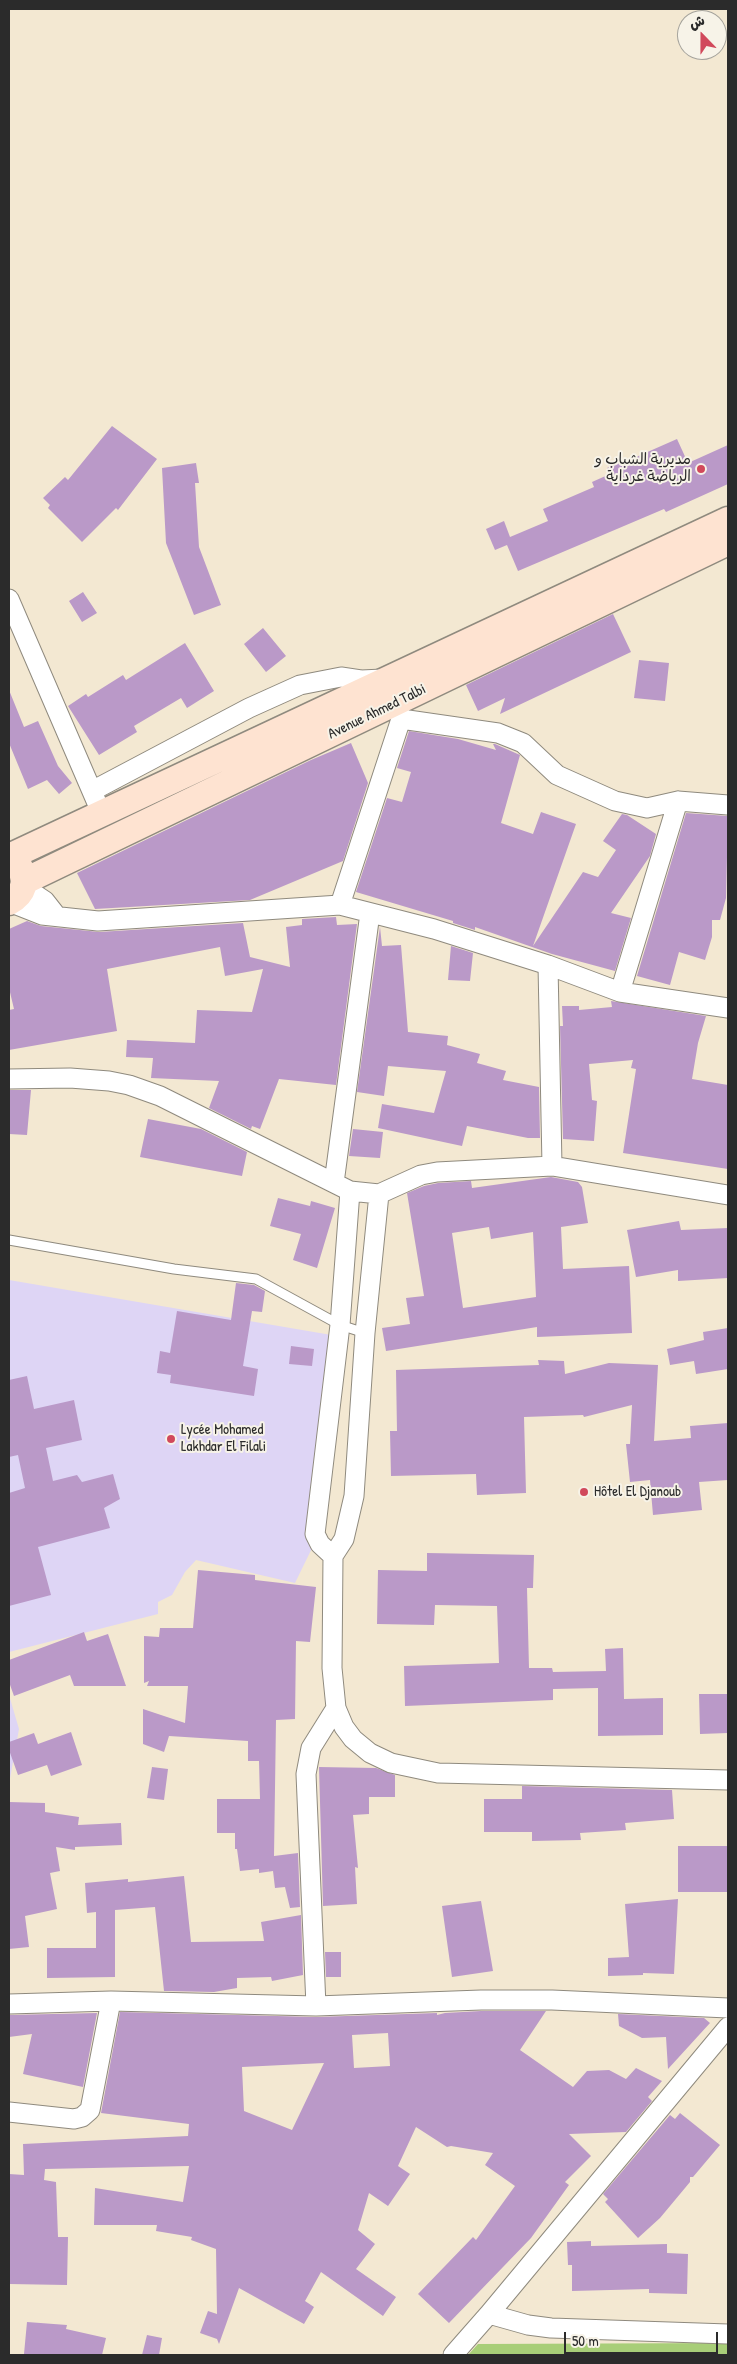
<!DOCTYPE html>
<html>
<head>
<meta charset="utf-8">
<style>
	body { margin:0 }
	#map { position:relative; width:737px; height:2364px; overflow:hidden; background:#f3e8d2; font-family:"Patrick Hand","Playpen Sans Arabic",sans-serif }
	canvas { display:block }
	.frame { position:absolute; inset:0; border:10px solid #2b2b2b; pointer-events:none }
	.north { position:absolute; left:677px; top:10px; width:50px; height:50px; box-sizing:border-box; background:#f7f3e8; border:1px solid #a5a39c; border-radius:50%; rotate:338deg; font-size:14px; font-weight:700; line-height:20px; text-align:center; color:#2b2b2b }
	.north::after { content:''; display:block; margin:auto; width:18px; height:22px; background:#d1495b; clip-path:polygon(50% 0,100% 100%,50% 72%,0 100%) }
	.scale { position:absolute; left:564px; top:2332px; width:154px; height:22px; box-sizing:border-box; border:2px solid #2b2b2b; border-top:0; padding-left:6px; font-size:15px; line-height:18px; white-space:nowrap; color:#2b2b2b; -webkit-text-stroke:4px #f7f3e8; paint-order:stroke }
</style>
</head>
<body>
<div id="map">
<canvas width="737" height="2364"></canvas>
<div class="frame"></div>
<div class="north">ش</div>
<div class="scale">50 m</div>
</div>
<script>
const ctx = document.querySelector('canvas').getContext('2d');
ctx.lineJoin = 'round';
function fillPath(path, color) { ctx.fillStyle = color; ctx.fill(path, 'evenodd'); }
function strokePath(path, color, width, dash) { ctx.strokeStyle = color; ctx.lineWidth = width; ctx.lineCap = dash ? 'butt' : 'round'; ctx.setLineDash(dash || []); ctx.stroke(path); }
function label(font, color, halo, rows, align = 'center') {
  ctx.font = font + ' "Patrick Hand","Playpen Sans Arabic",sans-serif'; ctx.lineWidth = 4; ctx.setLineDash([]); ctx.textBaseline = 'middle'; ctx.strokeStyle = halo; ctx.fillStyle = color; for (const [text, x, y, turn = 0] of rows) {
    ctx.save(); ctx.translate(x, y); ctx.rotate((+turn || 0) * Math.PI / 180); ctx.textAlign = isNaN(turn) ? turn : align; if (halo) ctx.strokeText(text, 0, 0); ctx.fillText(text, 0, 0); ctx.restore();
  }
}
const built = new Path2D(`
	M9,1280L349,1338L316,1540L295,1583L196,1560L185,1572L172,1595L158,1602V1614L9,1652Z
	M9,1695L19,1729L9,1784Z`);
const green = new Path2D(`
	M728,2343V2355H468L478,2344Z`);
const building = new Path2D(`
	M112,426L157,459L118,510L116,508L82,542L48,508L50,505L43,498L65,477L68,480Z
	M677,439L688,463L728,445V484L666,512L664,509L518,571L507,545L495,550L486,529L504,521L510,537L548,521L543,509L594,487L592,482L610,474L607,468L626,459L627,461Z
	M196,463L199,483H195L199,547L221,605L194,615L166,543L162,468Z
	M83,592L97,613L82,622L69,601Z
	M613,614L631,652L500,714L505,698L478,711L466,685Z
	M263,628L286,656L266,672L244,644Z
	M185,643L214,691L187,708L181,698L134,726L137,732L99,755L68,706L86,694L88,697L123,675L126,680Z
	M639,660L669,663L665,701L634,698Z
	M9,690L24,727L38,721L58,766L72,783L59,794L47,780L28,789L9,743Z
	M409,731L458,739L496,750L493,744H495L520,755L501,823L533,834L541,812L576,824L533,946L583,872L598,877L616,850L603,841L622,814L627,815L656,834L650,856L611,913L631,918L615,971L552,954L475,927V930L453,923V921L356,892L387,798L402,802L411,772L397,768Z
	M351,743L368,783L343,861L250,900L95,909L77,873L311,760Z
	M686,813L728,816L726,898L720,920H712V937L705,960L679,952L670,985L637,976Z
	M336,917L337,925L357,924L336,1085L279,1079L260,1129L252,1126L251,1129L209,1108L219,1081L151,1078L153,1058L126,1057L127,1040L195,1043L197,1010L252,1012L263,969L225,976L220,947L107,969L117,1031L9,1050V1010L14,1009L9,988V929L27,921L41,926L99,932L243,923L250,957L290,967L286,927L302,925V919Z
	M380,927L382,946L401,945L408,1032L448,1036L447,1045L480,1054L477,1063L506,1071L503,1080L539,1087L540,1138H528L467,1126L462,1146L378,1128L382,1104L434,1113L446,1071L388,1066L384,1096L357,1092Z
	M451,946L473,953L470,981L448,980Z
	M611,1001L706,1016L698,1043L692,1079L728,1085V1169L623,1153L636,1069L631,1068L633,1060L589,1064L592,1100L597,1101L594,1141L563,1139L560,1026H563L562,1006H579V1010L612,1007Z
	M9,1090H31L27,1135L9,1134Z
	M148,1119L201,1129L247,1152L242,1176L140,1157Z
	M353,1129L383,1132L380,1158L349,1156Z
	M551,1177L578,1182L582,1187L588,1223L561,1227L563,1269L629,1266L632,1333L537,1337V1327L386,1351L382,1328L410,1324L406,1298L424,1296L407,1193L424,1186L438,1183L471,1181L472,1188ZM489,1227L491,1239L533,1232L536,1297L463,1308L452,1233Z
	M278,1198L310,1206L311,1201L335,1208L317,1268L293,1260L301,1234L270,1226Z
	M679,1221L681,1230L728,1228V1278L678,1281V1270L636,1277L627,1230Z
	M236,1283L254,1285L265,1291L262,1312L252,1311L243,1366L258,1369L254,1396L170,1383L171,1375L157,1373L160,1351L170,1353L177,1311L231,1320Z
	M728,1328V1369L696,1374L694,1361L670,1365L667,1349L704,1340L703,1332Z
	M291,1346L314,1349L312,1366L289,1364Z
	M538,1360L564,1361L565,1374L609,1363L658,1365L654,1441L691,1438L690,1426L728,1423V1480L699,1482L702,1510L653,1515L650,1480L630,1482L626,1444H630L632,1405L584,1417L583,1415L524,1417L526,1493L477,1495L476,1474L391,1476L390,1431H397L396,1370L539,1365Z
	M27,1376L34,1409L74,1400L82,1440L46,1448L53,1481L77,1475L82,1482L113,1474L120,1499L104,1508L110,1528L38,1547L51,1595L9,1606V1493L25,1488L18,1455L9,1457V1380Z
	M427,1553L534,1555L533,1588H527L529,1668H552L553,1672L606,1671L605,1649L623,1648L624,1699L663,1698V1735L598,1736V1688L553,1689V1700L405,1706L404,1666L499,1663L497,1606L435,1605L434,1625L377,1624L378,1570L427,1571Z
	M198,1570L255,1575V1580L316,1587L310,1642L296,1641L295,1719L276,1720L274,1856L298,1853L300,1907L290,1908L285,1887L275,1888L273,1871L259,1873V1869L240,1871L237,1849H235V1833H217V1799H260L259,1761H248V1741L169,1736L164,1752L143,1744V1709L185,1723L188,1686H147L149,1681L144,1683V1636L159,1637L160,1628H193Z
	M84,1632L87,1641L108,1634L126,1686H74L70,1675L14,1696L9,1682V1660Z
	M699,1694H728V1733L700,1734Z
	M71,1732L82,1765L51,1776L47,1765L18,1775L9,1750V1742L34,1733L38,1744Z
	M152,1767L168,1769L164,1800L147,1798Z
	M319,1767L376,1768L395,1775V1797H369V1814L353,1815L358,1868L355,1867L357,1904L323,1906Z
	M522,1786L672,1790L674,1819L625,1823L626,1830L580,1833L581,1840L532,1841V1832H484V1799H522Z
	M9,1802L45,1803V1812L79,1817L78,1825L121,1823L122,1845L75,1847V1850L56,1847L60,1871L50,1873L57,1909L25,1916L29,1947L9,1949Z
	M678,1846H728V1892H678Z
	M184,1876L191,1942L264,1941L261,1922L301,1915L303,1975L272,1981L271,1977L237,1978V1988L214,1992L164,1991L155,1907L115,1910V1977L47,1978V1948H96V1912L87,1913L85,1883L128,1879V1882Z
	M678,1899L674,1974L643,1973V1975L608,1976V1958L629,1957L625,1904Z
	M481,1901L493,1971L452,1977L442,1906Z
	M325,1952H341V1977H326Z
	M481,2011H546L520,2050L573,2087L587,2071L609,2070L626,2079L636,2068L662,2081L648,2097L652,2101L626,2132L569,2134L591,2156L565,2182L569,2185L531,2238L449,2323L418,2294L473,2237L476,2240L515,2186L485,2165L493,2153L451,2146L447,2147L416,2127L398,2166L410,2174L388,2206L369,2193L358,2230L375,2244L356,2269L396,2297L383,2316L321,2272L305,2301L314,2307L304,2324L239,2288L219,2344L217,2339L200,2333L208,2311L217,2314L216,2249L191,2240L192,2237L156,2231L157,2225H94L95,2188L183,2202L189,2166L45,2169L44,2180L56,2182L58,2237H68L67,2285L9,2284V2174L24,2175L23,2144L188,2136L189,2124L101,2113L120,2012L316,2017L437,2013V2015L445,2013ZM388,2033L390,2066L354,2068L352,2035ZM324,2063L292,2130L244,2111L242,2067Z
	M97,2013L83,2087L23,2074L32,2034L9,2037V2015Z
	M618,2014L704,2018L710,2023L668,2069L666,2037L642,2038L619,2026Z
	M680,2113L720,2145L693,2177H690V2182L660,2218L638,2238L605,2202L608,2199L603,2194L670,2115L675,2119Z
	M591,2241V2246L667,2244V2253L688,2254L687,2294L649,2293V2289L572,2291V2265H568L567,2242Z
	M27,2322L67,2325L66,2329L106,2338L102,2355L24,2354Z
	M147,2335L162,2338L159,2355H142Z`);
const service = new Path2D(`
	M9,1240L174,1269L256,1279L340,1325L365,1333`);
const minor = new Path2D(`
	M9,599L97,803
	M401,719L498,733L523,743L557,775L615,801L647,808L678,801L728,805
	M92,791L249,708L300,685L341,677L361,680L383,679
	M24,887L45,901L56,915
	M9,902L42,915L98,921L340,905L434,929L548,965L620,992L728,1008
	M340,905L401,719L398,706
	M548,965L552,1166
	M620,992L678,801
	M9,1079L70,1078L109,1081L129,1085L160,1096L350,1191L379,1194L421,1175L437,1172L552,1166L728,1195
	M334,1183L370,913
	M379,1194L365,1333L354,1496L344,1539L333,1556L332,1668L336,1708L344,1727L353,1739L370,1753L391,1763L438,1773L728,1780
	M333,1556L320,1544L315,1534L340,1325L350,1191
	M9,2004L111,2001L316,2006L481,2000H552L728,2008
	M316,2006L306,1774L311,1748L336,1708
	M728,2027L489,2314L528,2325L551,2328L728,2334
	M9,2112L74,2119L82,2117L90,2110L111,2001
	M453,2355L489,2314`);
const secondary = new Path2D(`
	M9,857L728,520
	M25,881L728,542
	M9,902C24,894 28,881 19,866`);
const markers = [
	[701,469,5,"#d1495b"],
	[171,1439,5,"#d1495b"],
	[584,1492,5,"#d1495b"]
];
const poiNames = [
	["مديرية الشباب و",691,460,"right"],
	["الرياضة غرداية",691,477,"right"],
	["Lycée Mohamed",181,1430],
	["Lakhdar El Filali",181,1447],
	["Hôtel El Djanoub",594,1492]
];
const streetNames = [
	["Avenue Ahmed Talbi",377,712,-26]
];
fillPath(built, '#ded5f5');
fillPath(green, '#a8ce78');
fillPath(building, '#ba99c8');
strokePath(service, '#8f8a7e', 11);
strokePath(minor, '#8f8a7e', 21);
strokePath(secondary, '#8f8a7e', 29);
strokePath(service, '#fff', 9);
strokePath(minor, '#fff', 19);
strokePath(secondary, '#fee3d1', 26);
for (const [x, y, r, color] of markers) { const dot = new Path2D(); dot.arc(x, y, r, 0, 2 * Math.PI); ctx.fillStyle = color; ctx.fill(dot); strokePath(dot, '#f7f3e8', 2); }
label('15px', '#2b2b2b', '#f7f3e8', poiNames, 'left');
label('15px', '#2b2b2b', '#f7f3e8', streetNames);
</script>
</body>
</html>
